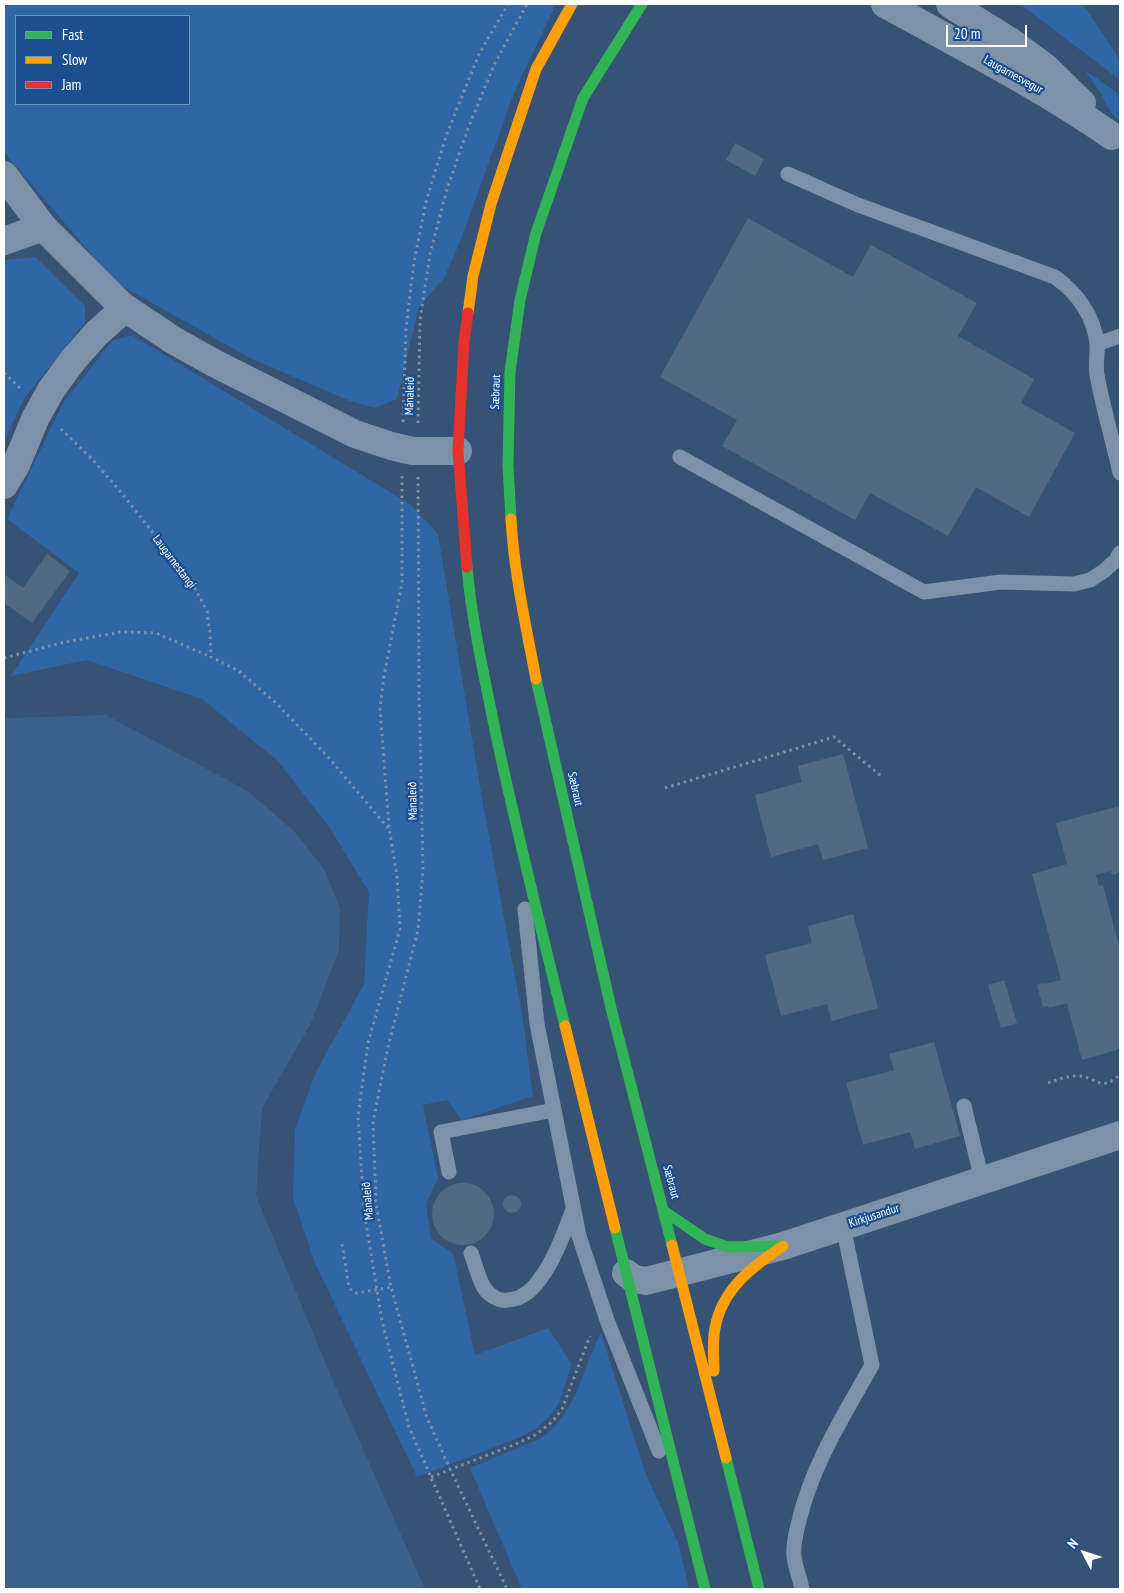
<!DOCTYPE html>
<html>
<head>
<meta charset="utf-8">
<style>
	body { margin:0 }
	#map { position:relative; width:1124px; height:1593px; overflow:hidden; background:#365274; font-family:"PT Sans Narrow",sans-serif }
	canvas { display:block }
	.frame { position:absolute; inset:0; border:5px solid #fff; pointer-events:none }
	.legend { position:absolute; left:15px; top:15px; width:175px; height:90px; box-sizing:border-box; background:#1b4f8f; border:1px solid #7695bc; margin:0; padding:6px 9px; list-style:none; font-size:15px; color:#fff }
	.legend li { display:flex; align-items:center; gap:10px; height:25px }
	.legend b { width:25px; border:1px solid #7695bc }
	.north { position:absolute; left:1059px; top:1528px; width:50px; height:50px; -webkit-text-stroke:4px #1b4f8f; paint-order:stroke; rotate:310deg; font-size:14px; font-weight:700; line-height:20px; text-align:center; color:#fff }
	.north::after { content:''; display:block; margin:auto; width:18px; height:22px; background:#fff; clip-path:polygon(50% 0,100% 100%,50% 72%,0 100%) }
	.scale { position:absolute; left:946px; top:25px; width:81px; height:22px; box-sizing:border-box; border:2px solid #fff; border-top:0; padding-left:6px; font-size:15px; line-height:18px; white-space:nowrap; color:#fff; -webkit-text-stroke:4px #1b4f8f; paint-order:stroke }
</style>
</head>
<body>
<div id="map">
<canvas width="1124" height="1593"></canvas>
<div class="frame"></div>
<ul class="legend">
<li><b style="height:6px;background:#30b455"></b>Fast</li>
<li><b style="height:6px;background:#ff9f0a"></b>Slow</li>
<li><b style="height:6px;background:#e5322d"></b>Jam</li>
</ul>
<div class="north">N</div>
<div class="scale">20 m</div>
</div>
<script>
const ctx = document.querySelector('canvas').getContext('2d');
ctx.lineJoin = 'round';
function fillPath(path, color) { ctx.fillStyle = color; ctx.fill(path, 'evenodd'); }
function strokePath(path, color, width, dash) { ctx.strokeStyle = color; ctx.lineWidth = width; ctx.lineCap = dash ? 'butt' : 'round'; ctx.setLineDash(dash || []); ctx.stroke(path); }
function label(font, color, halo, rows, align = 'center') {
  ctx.font = font + ' "PT Sans Narrow",sans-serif'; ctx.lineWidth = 4.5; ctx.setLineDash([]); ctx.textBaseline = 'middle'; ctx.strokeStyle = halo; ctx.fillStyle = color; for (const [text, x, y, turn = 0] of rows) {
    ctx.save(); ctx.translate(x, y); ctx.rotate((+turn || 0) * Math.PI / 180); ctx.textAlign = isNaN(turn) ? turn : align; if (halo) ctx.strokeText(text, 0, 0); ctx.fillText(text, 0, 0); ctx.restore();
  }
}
const green = new Path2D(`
	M4,4H556L514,93L460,242L444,278L419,307L397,399L375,408L350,401L250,358L115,282L4,152ZM16,16H189V104H16Z
	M1020,4H1083L1120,60V80Z
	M1085,70L1120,95V120C1110,116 1107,104 1101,94C1096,86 1090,78 1085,70Z
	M35,257L85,306V322L24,399L4,442V260Z
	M132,335L411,505L438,534L483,804L523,1020L533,1096L462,1120L447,1100L423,1105L438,1178L426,1204L431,1239L453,1253L475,1355L548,1328L572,1364L559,1403L549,1417L536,1429L518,1438L417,1477L315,1263L293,1197L295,1130L315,1074L364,984L369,892L329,827L278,761L202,699L87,660L11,676L79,573L7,519L63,403L112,341Z
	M601,1333L646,1475L679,1545L689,1589H522L470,1468L541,1438C578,1412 581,1370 601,1333Z`);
const water = new Path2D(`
	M106,715L246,790L294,831L324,869L340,908L339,950L311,1023L262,1108L256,1196L336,1388L425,1589H4V720L7,718Z`);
const building = new Path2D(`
	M735,143L764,159L755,176L726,160Z
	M748,218L853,277L871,245L977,303L958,336L1034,379L1021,403L1075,433L1029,517L976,487L948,536L870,493L855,520L722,446L737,420L660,377Z
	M47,554L70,571L32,623L4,603V574L23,588Z
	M843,754L868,848L823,860L818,844L771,857L755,795L802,782L798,766Z
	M1120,806V873L1112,875L1111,871L1096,875L1099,886L1103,885L1120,949V1049L1082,1060L1067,1003L1049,1008L1048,1006L1043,1007L1037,985L1044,983V984L1061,980L1032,874L1067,864L1056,823Z
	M853,914L878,1008L832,1021L827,1004L781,1016L765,955L812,943L808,926Z
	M1004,980L1017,1023L1001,1028L988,985Z
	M934,1042L960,1136L915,1149L910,1132L863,1145L846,1083L894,1070L889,1054Z
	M432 1214a31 31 0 1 1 62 0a31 31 0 1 1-62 0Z
	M503 1204a9 9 0 1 1 18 0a9 9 0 1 1-18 0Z`);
const path = new Path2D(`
	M4,373L21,389
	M403,422L406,328L414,262L426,202L446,136L479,54L508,4
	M418,423L420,320L430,254L447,189L467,131L494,65L527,4
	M61,429L93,460L119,490L190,579L207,611L210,633L211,657L239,671L278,705L328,757L388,828
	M402,476V583L384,676L380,708L389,828L397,876L400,929L368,1043L358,1116L364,1211L382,1321L409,1427L480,1589
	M418,477L419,686L423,869L418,930L388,1047L373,1122L376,1204L391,1287L427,1418L450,1469L507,1589
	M4,658L65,642L121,632L156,633L211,657
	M665,788L834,737L881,776
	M1048,1083C1057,1080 1066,1076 1076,1076C1095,1075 1101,1094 1120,1074
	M342,1244L349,1287L352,1291L357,1293L391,1287
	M431,1477L516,1444L535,1435L552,1422L562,1409L590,1336`);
const lane = new Path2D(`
	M788,174L858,205L1055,277C1077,293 1094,316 1097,344C1098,354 1095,365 1097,375C1103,408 1113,441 1120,473
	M1097,344L1120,336
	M680,457L924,592L1001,582L1074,584L1090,580L1104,571L1116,560L1120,553
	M525,909L537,1024L579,1236L607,1320L659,1451
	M964,1106L982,1180
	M449,1172L441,1132L554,1110
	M471,1253C475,1264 478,1276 483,1286C488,1295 499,1302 508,1300C512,1299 517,1299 520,1297C546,1285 564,1234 573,1209
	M802,1589C800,1578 795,1567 794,1556C793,1545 796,1532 799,1521C812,1465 844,1415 872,1365L843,1226`);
const street = new Path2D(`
	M885,4C961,46 1040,86 1112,136
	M950,4L1011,42L1045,67L1082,103
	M4,175L43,227L122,306L173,340L214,363L355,434L391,446L413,451H458
	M4,241L43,227
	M4,485L16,465L35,419L51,390L73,360L96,334L125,308
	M626,1273L634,1279L646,1281L783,1246L1120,1135`);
const fast = new Path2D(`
	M511,519L508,466L510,372L520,300L536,233L583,98L642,4
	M467,567C472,624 485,679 496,735C517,833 541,929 565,1026
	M536,679L611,1008L672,1245
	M664,1211L705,1239L728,1247L783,1246
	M615,1228L705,1589
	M726,1458L759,1589`);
const slow = new Path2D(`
	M468,313L473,276L491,204L536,69L572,4
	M511,519C514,573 526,626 536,679
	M565,1026L615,1228
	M672,1245L726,1458
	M714,1371C714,1357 712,1342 715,1328C722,1289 752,1267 783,1246`);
const jam = new Path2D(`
	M467,567L458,451L464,342L468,313`);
const streetNames = [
	["Laugarnesvegur",1013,75,29],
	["Sæbraut",496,392,-88],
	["Mánaleið",410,396,-89],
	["Laugarnestangi",174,562,53],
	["Sæbraut",575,789,77],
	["Mánaleið",413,801,-91],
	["Sæbraut",671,1182,75],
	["Mánaleið",368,1201,-95],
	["Kirkjusandur",874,1216,-18]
];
fillPath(green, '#2f66a5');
fillPath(water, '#3b618d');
fillPath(building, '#526984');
strokePath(path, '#7d92a8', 3, [2.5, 4]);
strokePath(lane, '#7d92a8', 15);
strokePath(street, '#7d92a8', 28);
strokePath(fast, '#30b455', 11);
strokePath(slow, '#ff9f0a', 11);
strokePath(jam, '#e5322d', 11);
label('12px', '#fff', '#1b4f8f', streetNames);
</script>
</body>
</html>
